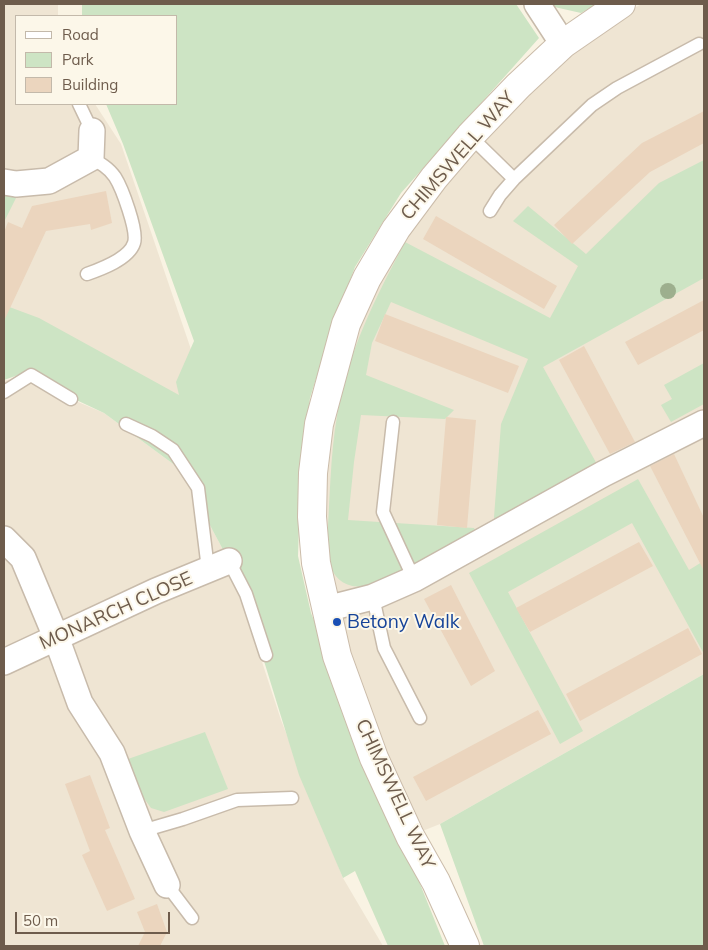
<!DOCTYPE html>
<html>
<head>
<meta charset="utf-8">
<style>
	body { margin:0 }
	#map { position:relative; width:708px; height:950px; overflow:hidden; background:#f9f3e3; font-family:Mulish,sans-serif }
	canvas { display:block }
	.frame { position:absolute; inset:0; border:5px solid #6e5c4c; pointer-events:none }
	.legend { position:absolute; left:15px; top:15px; width:162px; height:90px; box-sizing:border-box; background:#fcf7e9; border:1px solid #c3b9aa; margin:0; padding:6px 9px; list-style:none; font-size:15px; color:#6e5c4c }
	.legend li { display:flex; align-items:center; gap:10px; height:25px }
	.legend b { width:25px; border:1px solid #c3b9aa }
	.scale { position:absolute; left:15px; top:912px; width:155px; height:22px; box-sizing:border-box; border:2px solid #6e5c4c; border-top:0; padding-left:6px; font-size:15px; line-height:18px; white-space:nowrap; color:#6e5c4c; -webkit-text-stroke:4px #fcf7e9; paint-order:stroke }
</style>
</head>
<body>
<div id="map">
<canvas width="708" height="950"></canvas>
<div class="frame"></div>
<ul class="legend">
<li><b style="height:6px;background:#fff"></b>Road</li>
<li><b style="height:14px;background:#cde4c4"></b>Park</li>
<li><b style="height:14px;background:#ebd5be"></b>Building</li>
</ul>
<div class="scale">50 m</div>
</div>
<script>
const ctx = document.querySelector('canvas').getContext('2d');
ctx.lineJoin = 'round';
function fillPath(path, color) { ctx.fillStyle = color; ctx.fill(path, 'evenodd'); }
function strokePath(path, color, width, dash) { ctx.strokeStyle = color; ctx.lineWidth = width; ctx.lineCap = dash ? 'butt' : 'round'; ctx.setLineDash(dash || []); ctx.stroke(path); }
function label(font, color, halo, rows, align = 'center') {
  ctx.font = font + ' Mulish,sans-serif'; ctx.lineWidth = 4; ctx.setLineDash([]); ctx.textBaseline = 'middle'; ctx.strokeStyle = halo; ctx.fillStyle = color; for (const [text, x, y, turn = 0] of rows) {
    ctx.save(); ctx.translate(x, y); ctx.rotate((+turn || 0) * Math.PI / 180); ctx.textAlign = isNaN(turn) ? turn : align; if (halo) ctx.strokeText(text, 0, 0); ctx.fillText(text, 0, 0); ctx.restore();
  }
}
const residential = new Path2D(`
	M4,4H58V16H16V104H95L121,144L213,414L4,311Z
	M642,4H704V674L440,824L410,836L354,706L313,473L367,278L563,44Z
	M19,377L104,413L180,469L229,561L281,720L343,878L383,946H4V381Z`);
const green = new Path2D(`
	M82,4H516L539,38L401,193L355,267L328,340L310,398L301,463L298,556L311,613L445,946H388L355,871L343,878L299,775L264,661L229,561L180,469L104,413L21,374L4,380V305L39,318L179,395L176,382L194,341L123,144L106,104H176V16H82Z
	M549,4H597L581,13L550,6Z
	M704,160V278L543,367L598,466L495,523L494,517L501,424L528,359L391,302L372,343L366,375L454,410L445,419L361,415L354,462L348,520L474,528L476,532C458,542 440,552 422,562C394,578 344,609 328,561C326,555 327,547 327,542C330,500 330,457 337,416C347,353 376,297 405,242L550,318L578,266L513,221L528,206L586,254L659,183Z
	M4,191L17,196L4,222Z
	M704,363V404L671,422L661,405L672,399L664,385Z
	M638,479L689,570L702,562L704,565V654L632,523L508,592L583,731L560,744L469,573Z
	M704,674V946H484L440,824Z
	M205,732L228,789L164,812L151,808L143,797L128,759Z`);
const building = new Path2D(`
	M704,111V143L650,172L572,244L554,225L642,143Z
	M106,191L112,223L91,230L90,224L46,231L4,321V232L8,222L22,228L32,206Z
	M436,216L557,286L544,309L423,239Z
	M704,300V330L638,365L625,342Z
	M385,314L519,366L508,393L375,341Z
	M584,346L635,442L610,454L559,360Z
	M446,417L476,420L467,528L437,525Z
	M674,454L704,518V571L650,466Z
	M639,542L653,566L530,632L516,608Z
	M451,585L495,671L471,686L424,599Z
	M688,628L702,654L580,721L566,694Z
	M538,710L551,734L426,801L413,777Z
	M90,775L110,828L105,830L135,899L107,911L82,855L90,851L65,784Z
	M157,904L167,932L160,946H138L145,932L137,912Z`);
const lane = new Path2D(`
	M79,104L92,131
	M470,136L514,179L592,105L617,88L699,44
	M490,211L500,195L514,179
	M87,274C101,269 129,259 134,243C138,231 122,188 115,177C109,168 100,163 91,158
	M4,392L31,375L71,399
	M393,422L383,512L414,579
	M126,424L152,436L173,450L198,488L208,569
	M229,561L246,594L266,655
	M373,597L384,648L420,718
	M142,831L183,819L237,800L292,798
	M167,885L192,918`);
const street = new Path2D(`
	M537,4L563,44
	M4,182L16,184L49,181L91,158L92,131
	M4,539L23,558L56,637L80,703L112,753L142,831L167,885
	M326,609L373,597L414,579L603,474L704,423
	M4,662L156,591L229,561`);
const secondary = new Path2D(`
	M465,946L436,882L410,836L374,758L337,656L316,563L312,517L313,473L319,424L346,324L367,278L396,229L434,178L470,136L518,86L563,44L621,4`);
const trees = [
	[668,291]
];
const markers = [
	[337,622,5,"#1a4fb4"]
];
const streetNames = [
	["CHIMSWELL WAY",458,156,-49],
	["MONARCH CLOSE",116,611,-24],
	["CHIMSWELL WAY",395,794,65]
];
const transitNames = [
	["Betony Walk",347,622]
];
fillPath(residential, '#efe5d3');
fillPath(green, '#cde4c4');
fillPath(building, '#ebd5be');
strokePath(lane, '#c8bbab', 15);
strokePath(street, '#c8bbab', 28);
strokePath(secondary, '#cbbcaa', 30);
strokePath(lane, '#fff', 12);
strokePath(street, '#fff', 25);
strokePath(secondary, '#fff', 28);
ctx.fillStyle = '#9daf8e';
for (const [x, y] of trees) { ctx.beginPath(); ctx.arc(x, y, 8, 0, 2 * Math.PI); ctx.fill(); }
for (const [x, y, r, color] of markers) { const dot = new Path2D(); dot.arc(x, y, r, 0, 2 * Math.PI); ctx.fillStyle = color; ctx.fill(dot); strokePath(dot, '#fcf7e9', 2); }
label('19px', '#6e5c4c', '#fcf7e9', streetNames);
label('19px', '#164399', '#fcf7e9', transitNames, 'left');
</script>
</body>
</html>
